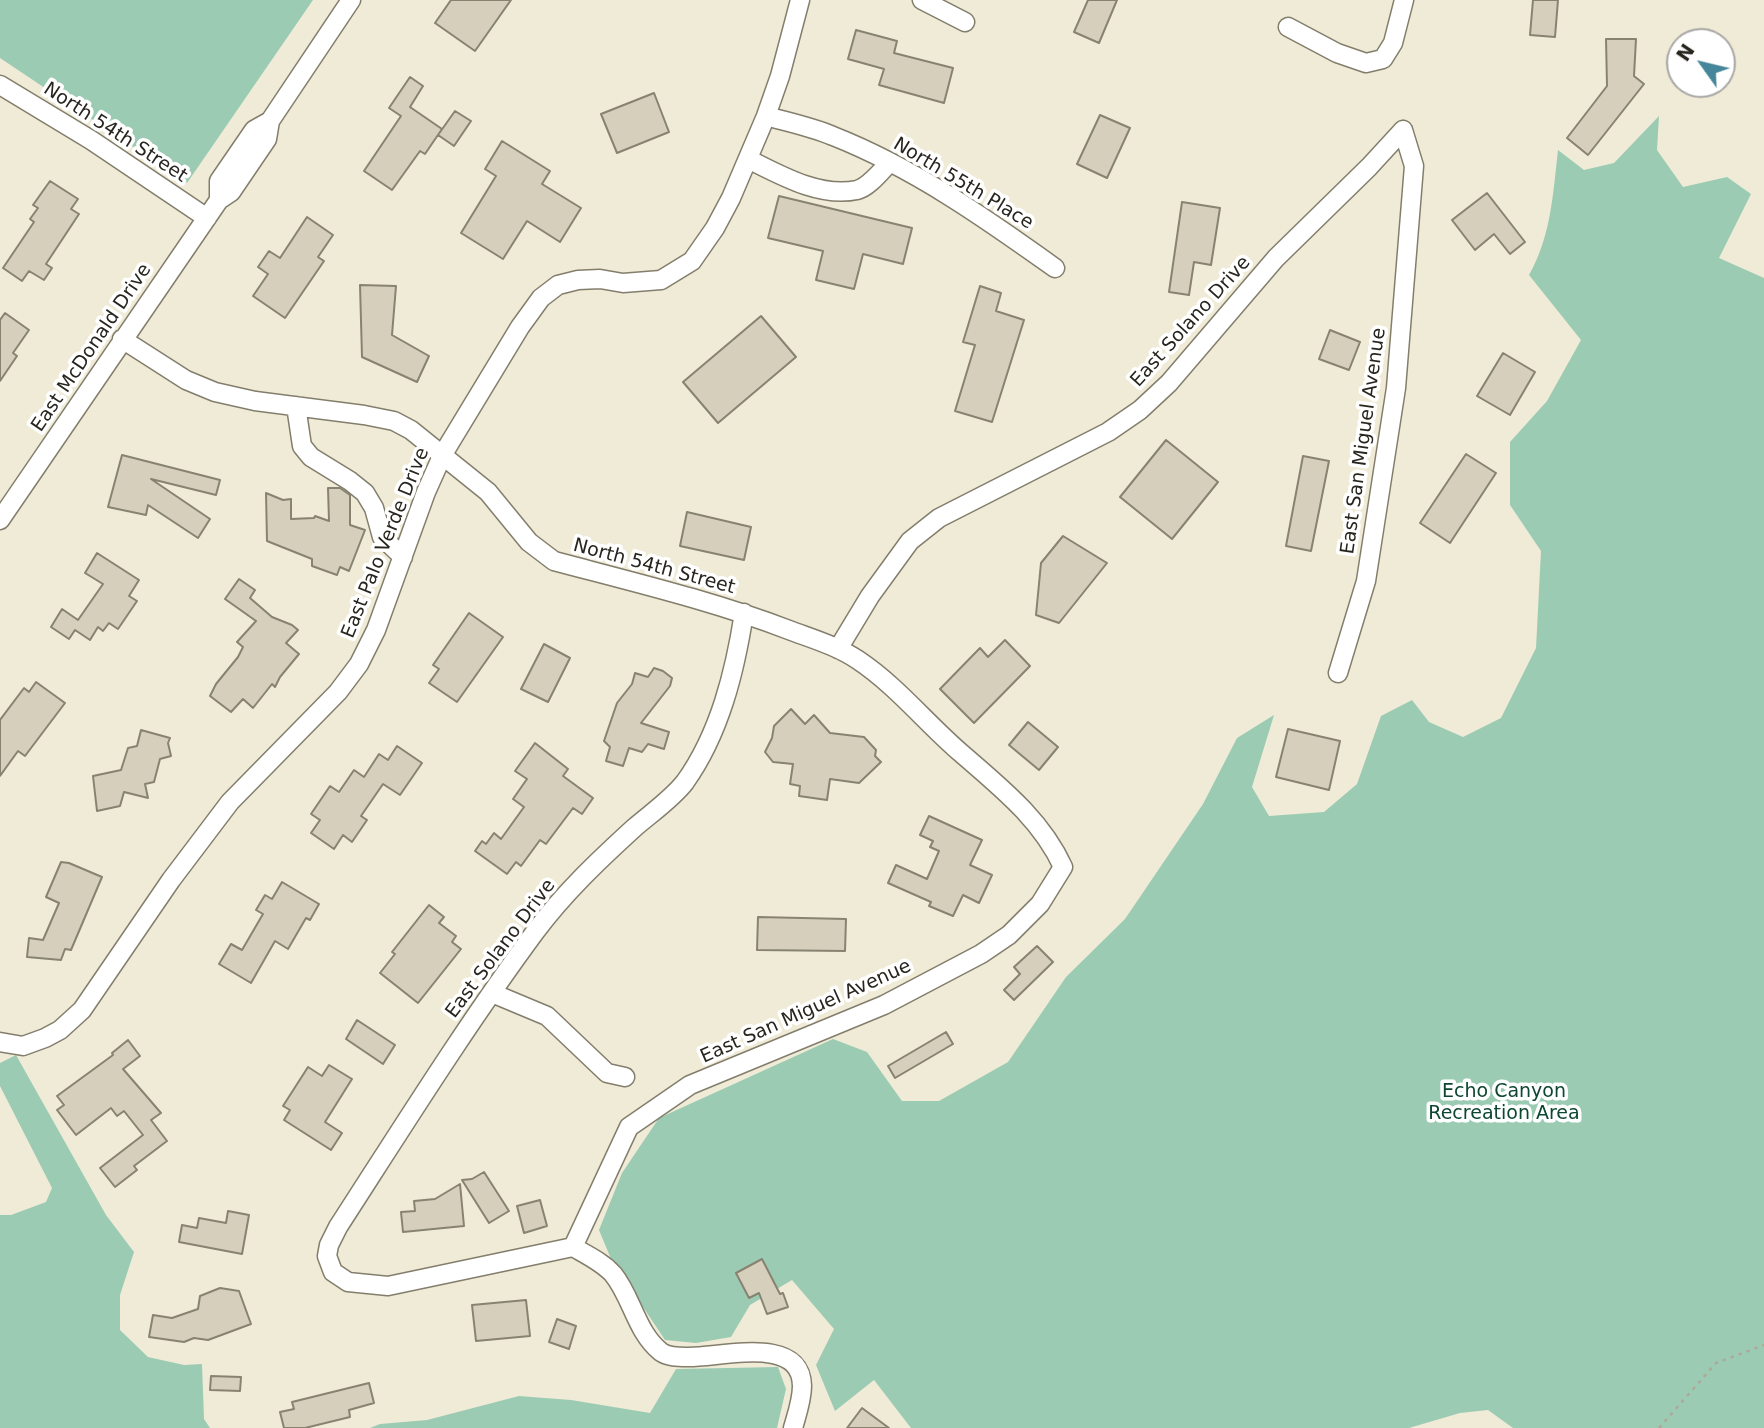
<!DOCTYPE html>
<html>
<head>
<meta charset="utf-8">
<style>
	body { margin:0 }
	#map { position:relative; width:1764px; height:1428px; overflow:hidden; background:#f0ebd7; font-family:"DejaVu Sans",sans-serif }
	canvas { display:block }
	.north { position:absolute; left:1666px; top:28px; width:70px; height:70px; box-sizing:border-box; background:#fff; border:2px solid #a9a8a5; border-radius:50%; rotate:304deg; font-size:19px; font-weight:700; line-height:28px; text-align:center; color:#27251e }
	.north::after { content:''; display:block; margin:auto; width:24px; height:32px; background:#46869a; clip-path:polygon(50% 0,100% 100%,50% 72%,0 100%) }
</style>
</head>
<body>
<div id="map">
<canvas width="1764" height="1428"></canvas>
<div class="north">N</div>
</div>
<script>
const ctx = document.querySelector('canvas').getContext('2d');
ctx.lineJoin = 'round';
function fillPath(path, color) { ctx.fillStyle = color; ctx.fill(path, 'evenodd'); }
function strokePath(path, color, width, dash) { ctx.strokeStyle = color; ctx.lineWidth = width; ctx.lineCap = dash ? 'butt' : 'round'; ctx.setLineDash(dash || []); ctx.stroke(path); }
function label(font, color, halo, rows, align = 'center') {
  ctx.font = font + ' "DejaVu Sans",sans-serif'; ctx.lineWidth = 7; ctx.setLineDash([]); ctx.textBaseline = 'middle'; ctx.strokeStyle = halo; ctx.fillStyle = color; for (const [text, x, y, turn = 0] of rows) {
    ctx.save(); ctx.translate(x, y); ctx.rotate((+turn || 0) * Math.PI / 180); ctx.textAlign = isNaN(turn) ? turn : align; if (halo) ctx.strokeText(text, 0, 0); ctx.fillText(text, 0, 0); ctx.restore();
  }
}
const green = new Path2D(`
	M0,0H313L187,183L0,58Z
	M1659,116L1657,150L1683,187L1727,177L1751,194L1719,258L1764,278V1428H1513L1488,1410L1460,1413L1409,1428H911L874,1380L835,1411L816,1365L834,1329L792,1280L750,1305L731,1337L696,1343L665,1340L611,1259L599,1230L622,1173L659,1118L833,1039L867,1052L902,1101H939L1008,1062L1066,977L1125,919L1203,804L1237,738L1274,715L1252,787L1269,816L1324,812L1357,784L1381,716L1412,700L1429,722L1463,737L1501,718L1536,648L1541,551L1510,505V442L1547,401L1581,340L1529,275C1551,236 1553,194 1558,150L1584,170L1614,163Z
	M16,1055L106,1215L134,1252L120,1295V1330L148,1357L184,1365L202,1364L204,1419L210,1428H0V1215H11L46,1202L52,1188L0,1086V1063Z
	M778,1367L786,1389L777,1428H370L380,1424L427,1420L519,1396L571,1400L650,1413L676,1369Z`);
const building = new Path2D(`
	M451,0H511L475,51L435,23Z
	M1088,0H1117L1099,43L1074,32Z
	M1533,0H1558L1555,37L1530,35Z
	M856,30L897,41L894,53L953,68L944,103L879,85L884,69L848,59Z
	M1606,39H1636L1634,76L1644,84L1588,155L1567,138L1607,86Z
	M410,77L423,86L410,107L442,129L425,154L420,151L392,190L364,171L401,116L389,108Z
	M654,93L669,132L617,153L601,114Z
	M455,111L471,121L454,146L438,135Z
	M1100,115L1130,128L1107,178L1077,164Z
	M502,141L550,171L542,184L581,208L560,242L527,221L503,259L461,233L496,176L485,169Z
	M50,181L78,199L71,209L79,214L46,264L52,268L44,280L29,271L22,281L3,268L34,222L30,219L38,208L33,205Z
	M1487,193L1525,242L1510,254L1494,234L1475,250L1452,220Z
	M779,196L912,228L903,264L863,254L854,289L816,280L823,251L768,238Z
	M1182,202L1220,208L1211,265L1194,262L1189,295L1169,292Z
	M307,217L333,235L318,257L324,261L285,318L253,296L268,274L258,267L269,251L280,258Z
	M360,285L396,286L392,335L429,356L417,382L362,357Z
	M980,286L1001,293L996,311L1024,320L992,422L955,411L975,345L963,342Z
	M5,313L29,330L13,353L17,356L0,381V320Z
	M761,316L796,357L718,423L683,382Z
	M1330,330L1360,342L1349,370L1319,359Z
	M1503,353L1535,372L1510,415L1477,396Z
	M1166,440L1218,482L1172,539L1120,497Z
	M1466,454L1496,473L1450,543L1420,523Z
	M122,455L220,480L216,495L151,479L210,519L198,538L148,505L146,515L108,507Z
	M1303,456L1329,461L1311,551L1286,546Z
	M328,488H340L350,495V525L365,530L349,571L340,567L337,575L312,566V559L267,541L266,493L283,500L291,499V519L314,518L315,516L329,521Z
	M687,512L751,527L744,560L680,546Z
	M1063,536L1107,563L1059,623L1036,615L1041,563Z
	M97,553L139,580L129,596L137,601L118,629L109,623L103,631L98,627L90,640L75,630L69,639L51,627L62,609L78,620L103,584L85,573Z
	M239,579L255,590L250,598L272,617L292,625L298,630L286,643L299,654L280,677L275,687L272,684L253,708L243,699L231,712L210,696L216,684L238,657L243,647L237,642L256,621L225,599Z
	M469,613L503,637L457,702L429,683L439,669L433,665Z
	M1005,640L1030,666L974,723L940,689L980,648L988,657Z
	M544,644L570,658L548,702L521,689Z
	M654,668L663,671L672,678L670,686L641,723L669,732L664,749L648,744L642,752L629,748L623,766L606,761L610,747L604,741L617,703L632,684L635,673L648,677Z
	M36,682L65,703L25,756L18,751L0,776V720L24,688L29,692Z
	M791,709L805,724L814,715L830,733L864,737L876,750L875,756L881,762L859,783L830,779L827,800L799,796L800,786L790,784L793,764L773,762L765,752L772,738L774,726Z
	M1028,722L1058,747L1039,770L1009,745Z
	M1288,729L1340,741L1329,790L1276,777Z
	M141,730L170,738L168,743L171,756L160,759L154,782L145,784L148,798L124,792L120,806L97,811L93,776L121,770L128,748L137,746Z
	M535,743L568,769L563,776L593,798L582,814L573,808L546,844L540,840L521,866L516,862L507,874L475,851L482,841L486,844L494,833L501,839L524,807L513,799L527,779L515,771Z
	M397,746L422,763L400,795L383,784L361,816L367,820L352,842L343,835L334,849L311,833L320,820L311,814L330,786L339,792L354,770L364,777L379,754L388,760Z
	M929,816L982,840L970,865L992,875L979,903L963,895L953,916L929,906L931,902L888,883L896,865L927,879L939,851L930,847L933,841L920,835Z
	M61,862L69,863L102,877L71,950L65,949L61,960L27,957L29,938L43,940L59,903L46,897Z
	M282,882L319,904L310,920L306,918L288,949L275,941L251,983L219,964L231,944L242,950L263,914L256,910L265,895L272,899Z
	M429,905L444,917L439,923L456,936L452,942L461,949L418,1003L380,973L395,954L392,952Z
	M758,917L846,919L845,951L757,950Z
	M1037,946L1053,962L1014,1000L1004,990L1020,974L1014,967Z
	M357,1020L395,1045L383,1064L346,1039Z
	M946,1032L953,1044L895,1078L888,1066Z
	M128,1040L140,1056L123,1069L161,1113L151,1120L167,1141L134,1166L137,1170L115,1187L100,1168L143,1135L124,1111L117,1116L111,1108L76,1135L57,1110L64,1105L57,1096L113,1055L112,1053Z
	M329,1065L352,1079L325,1122L342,1133L331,1150L284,1120L290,1110L283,1106L308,1067L322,1076Z
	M484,1172L509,1211L489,1223L462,1180L472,1179Z
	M460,1184L464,1226L403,1232L401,1212L415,1211L414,1201L435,1199Z
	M540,1200L547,1226L524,1233L517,1206Z
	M228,1211L249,1215L242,1254L179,1242L182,1225L197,1228L199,1218L226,1223Z
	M762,1259L780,1294L783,1293L788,1307L767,1314L759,1293L749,1298L736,1273Z
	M220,1288L239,1291L251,1324L208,1340L194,1338L184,1342L149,1337L153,1315L172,1318L198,1309L200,1296Z
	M526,1300L530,1336L476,1341L472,1305Z
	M557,1319L576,1326L569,1349L549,1342Z
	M211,1376L241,1377L240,1391L210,1390Z
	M369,1383L374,1403L349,1410L350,1417L305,1428H284L280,1412L294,1409L292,1402Z
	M862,1408L889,1428H847Z`);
const path = new Path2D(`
	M1659,1428L1716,1363L1764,1345`);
const minor = new Path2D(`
	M922,0L965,22
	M1288,27L1337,53L1366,63L1383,59L1393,43L1404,0
	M0,85L91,140L207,218
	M766,116C788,122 812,127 833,136C914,168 985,218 1055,268
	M748,159C780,175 820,198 857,190C869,187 881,171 890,162
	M219,200V181L254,130L270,121L351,0
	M122,339L186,380L215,392L255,401L364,415L394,421L411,430L488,492L529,542L554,561C633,582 713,601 789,630C813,639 837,646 858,660C897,686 926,723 961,753C1000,787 1041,819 1063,867L1040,904L1009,935L981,954L884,1005L690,1085L629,1127L573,1247C587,1255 602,1262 613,1274C632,1297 636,1332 661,1352C668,1357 678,1357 687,1357C720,1358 801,1334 802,1386C802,1400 797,1414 793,1428
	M296,406L302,446L311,457L350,481L365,493L374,508L382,537L403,557
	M0,520L219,200L231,192L267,139L270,121
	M838,649L870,596L910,541L939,518L1108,432L1140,410L1169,383L1276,258L1369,167L1403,130
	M1338,673L1366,581L1396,388L1414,166L1403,130
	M492,993L547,1016L607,1073L625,1077
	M0,1042L23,1046L45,1038L60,1030L82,1010L171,880L230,802L338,692L359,664L376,630L426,492L443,454L520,327L541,298L558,285L578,280L600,279L623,283L661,280L692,261L715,228L731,198L766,116L780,76L800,0
	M573,1247L388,1286L348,1282L333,1272L327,1256L329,1245L338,1227C402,1128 465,1027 535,932C564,893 599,860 634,828C650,814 672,799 685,782C720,733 735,671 744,613`);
const streetNames = [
	["North 54th Street",115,133,33],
	["North 55th Place",963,184,31],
	["East Solano Drive",1191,322,-48],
	["East McDonald Drive",92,348,-56],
	["East San Miguel Avenue",1364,441,-82],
	["East Palo Verde Drive",386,543,-68],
	["North 54th Street",654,567,15],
	["East Solano Drive",501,949,-53],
	["East San Miguel Avenue",806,1012,-24]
];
const parkNames = [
	["Echo Canyon",1504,1092],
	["Recreation Area",1504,1114]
];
fillPath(green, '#9ccbb4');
fillPath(building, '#d5cfbc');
strokePath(building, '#888371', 2);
strokePath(minor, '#837e6c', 21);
strokePath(path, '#ada999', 2.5, [3.5, 5]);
strokePath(minor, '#fff', 18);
label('19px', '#27251e', '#fff', streetNames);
label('19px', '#0d4631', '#fff', parkNames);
</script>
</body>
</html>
